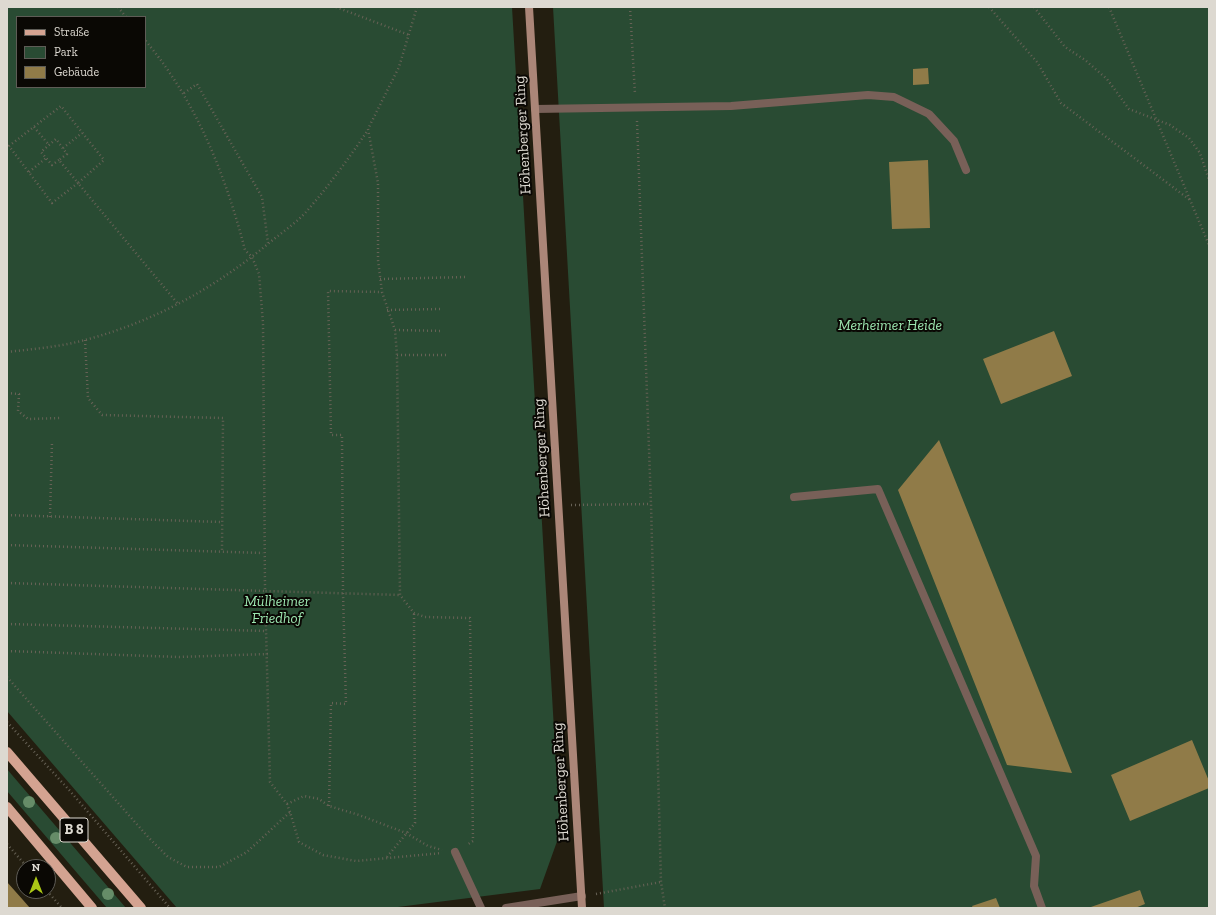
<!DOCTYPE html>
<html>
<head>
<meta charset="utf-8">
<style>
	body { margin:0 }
	#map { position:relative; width:1216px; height:915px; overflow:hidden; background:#231e10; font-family:"Zilla Slab",serif }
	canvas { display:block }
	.frame { position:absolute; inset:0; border:8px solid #ddd9d1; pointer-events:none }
	.legend { position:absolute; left:16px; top:16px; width:130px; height:72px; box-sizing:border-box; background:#0a0804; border:1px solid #5e5c56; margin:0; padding:5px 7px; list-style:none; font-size:12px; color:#ddd9d1 }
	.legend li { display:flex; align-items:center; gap:8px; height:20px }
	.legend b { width:20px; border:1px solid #5e5c56 }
	.north { position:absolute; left:16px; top:859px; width:40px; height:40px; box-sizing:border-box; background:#0a0804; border:1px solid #5e5c56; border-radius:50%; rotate:0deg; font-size:11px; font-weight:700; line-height:16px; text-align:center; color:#ddd9d1 }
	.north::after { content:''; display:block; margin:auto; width:14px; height:18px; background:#abc716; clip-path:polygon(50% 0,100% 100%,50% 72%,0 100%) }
</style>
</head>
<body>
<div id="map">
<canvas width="1216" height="915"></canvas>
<div class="frame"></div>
<ul class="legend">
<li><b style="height:5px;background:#d4a391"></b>Straße</li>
<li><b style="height:11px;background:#294b33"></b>Park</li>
<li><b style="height:11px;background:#907b48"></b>Gebäude</li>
</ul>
<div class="north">N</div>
</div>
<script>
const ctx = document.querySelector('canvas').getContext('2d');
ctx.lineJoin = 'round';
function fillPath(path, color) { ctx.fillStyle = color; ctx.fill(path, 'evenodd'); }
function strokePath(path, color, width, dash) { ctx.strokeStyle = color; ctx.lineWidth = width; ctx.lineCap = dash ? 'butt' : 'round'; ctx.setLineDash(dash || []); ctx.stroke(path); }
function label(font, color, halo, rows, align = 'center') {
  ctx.font = font + ' "Zilla Slab",serif'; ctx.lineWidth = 4; ctx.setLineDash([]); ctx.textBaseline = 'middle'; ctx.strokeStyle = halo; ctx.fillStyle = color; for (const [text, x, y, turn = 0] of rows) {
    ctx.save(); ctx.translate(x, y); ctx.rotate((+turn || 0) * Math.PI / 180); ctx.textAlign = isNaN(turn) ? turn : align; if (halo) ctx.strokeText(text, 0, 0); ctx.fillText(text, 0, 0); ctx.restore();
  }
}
const green = new Path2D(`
	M7,7H512L560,833L540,889L390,908H177L7,711ZM17,17H145V87H17Z
	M553,7H1209V908H604Z
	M7,769L12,775L126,908H107L7,791Z`);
const building = new Path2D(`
	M928,68L929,84L913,85V69Z
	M928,160L930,228L892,229L889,162Z
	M1054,331L1072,376L1001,404L983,359Z
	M939,440L1072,773L1007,765L898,490Z
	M1192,740L1209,781V788L1130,821L1111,775Z
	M7,882L23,900L30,908H7Z
	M1140,890L1145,904L1135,908H1088Z
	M996,898L1000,908H973L972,906Z`);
const path = new Path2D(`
	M118,7L126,17
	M336,7L409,35
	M417,7L399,67L368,129L378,183V260L382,292L395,330L397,355L400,595L414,613L425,617L470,618L473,841L467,845
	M630,7L635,94
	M989,7L1037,62L1061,103L1190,200
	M1034,7L1065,47L1085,60L1107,79L1129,109L1170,125L1189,138L1200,153L1209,180
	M1109,7L1209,245
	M184,93L197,84L262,197L268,243
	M637,121L651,504L661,882L665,908
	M34,127L49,145
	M63,148L82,133
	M59,160L52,165L41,152L56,139L67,154L59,160L78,183L52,203L9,146L61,106L104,160L78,183L178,304
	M29,172L46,158
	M380,279L466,277
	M387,310L440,309
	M395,330L442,331
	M85,340L88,398L102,415L223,418L222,551
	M7,352C33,349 59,347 85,340C153,322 215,288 269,243C281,233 295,224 306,212C328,187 349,158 368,130
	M397,355H447
	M7,393L19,394L18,411L28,419L61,418
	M571,505L651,504
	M7,515L221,522
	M50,517L52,442
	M7,545L263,553
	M7,583L265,591L263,323L259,274L252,257L245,250C225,173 196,101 145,40
	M7,624L267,631
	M7,651L179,657L268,654
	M7,677L149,838L168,857L187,867H219L247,852L290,812L299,842L323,855L356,861L442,853
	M7,722L70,791L170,908
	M287,804L304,796L319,799L329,806L359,815L406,833L428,846L442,850
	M329,806L331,703L346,704L343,593L342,435H331L328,291L382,292
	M290,812L287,804L270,782L265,591L400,595
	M7,844L27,867
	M387,857L415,823L414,613
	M47,891L62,908
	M596,894L661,882`);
const lane = new Path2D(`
	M535,109L731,106L868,95L894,97L929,114L954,141L966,170
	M794,497L878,489L1036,856L1034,886L1042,908
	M455,852L481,908
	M506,908L582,896`);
const secondary = new Path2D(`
	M529,7L582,908`);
const primary = new Path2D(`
	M7,752L141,908
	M7,807L92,908`);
const trees = [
	[29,802],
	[56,838],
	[108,894]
];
const shields = [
	[74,830,28]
];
const shieldNames = [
	["B 8",74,830]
];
const streetNames = [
	["Höhenberger Ring",523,135,-93],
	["Höhenberger Ring",542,458,-93],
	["Höhenberger Ring",561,782,-93]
];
const parkNames = [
	["Merheimer Heide",890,326],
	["Mülheimer",277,602],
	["Friedhof",277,619]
];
fillPath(green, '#294b33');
fillPath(building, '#907b48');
strokePath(path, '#676256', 2.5, [1, 3]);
strokePath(lane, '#786058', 8);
strokePath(secondary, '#ab8678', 8);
strokePath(primary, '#d4a391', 10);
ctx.fillStyle = '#668c68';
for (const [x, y] of trees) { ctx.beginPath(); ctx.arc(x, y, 6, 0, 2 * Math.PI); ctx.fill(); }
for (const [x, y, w] of shields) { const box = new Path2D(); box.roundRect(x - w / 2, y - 12, w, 24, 3); ctx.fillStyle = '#0a0804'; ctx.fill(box); strokePath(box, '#ddd9d1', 1); }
label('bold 14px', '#ddd9d1', null, shieldNames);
label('15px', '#ddd9d1', '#0a0804', streetNames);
label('italic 15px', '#9ce6b0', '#0a0804', parkNames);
</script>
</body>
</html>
